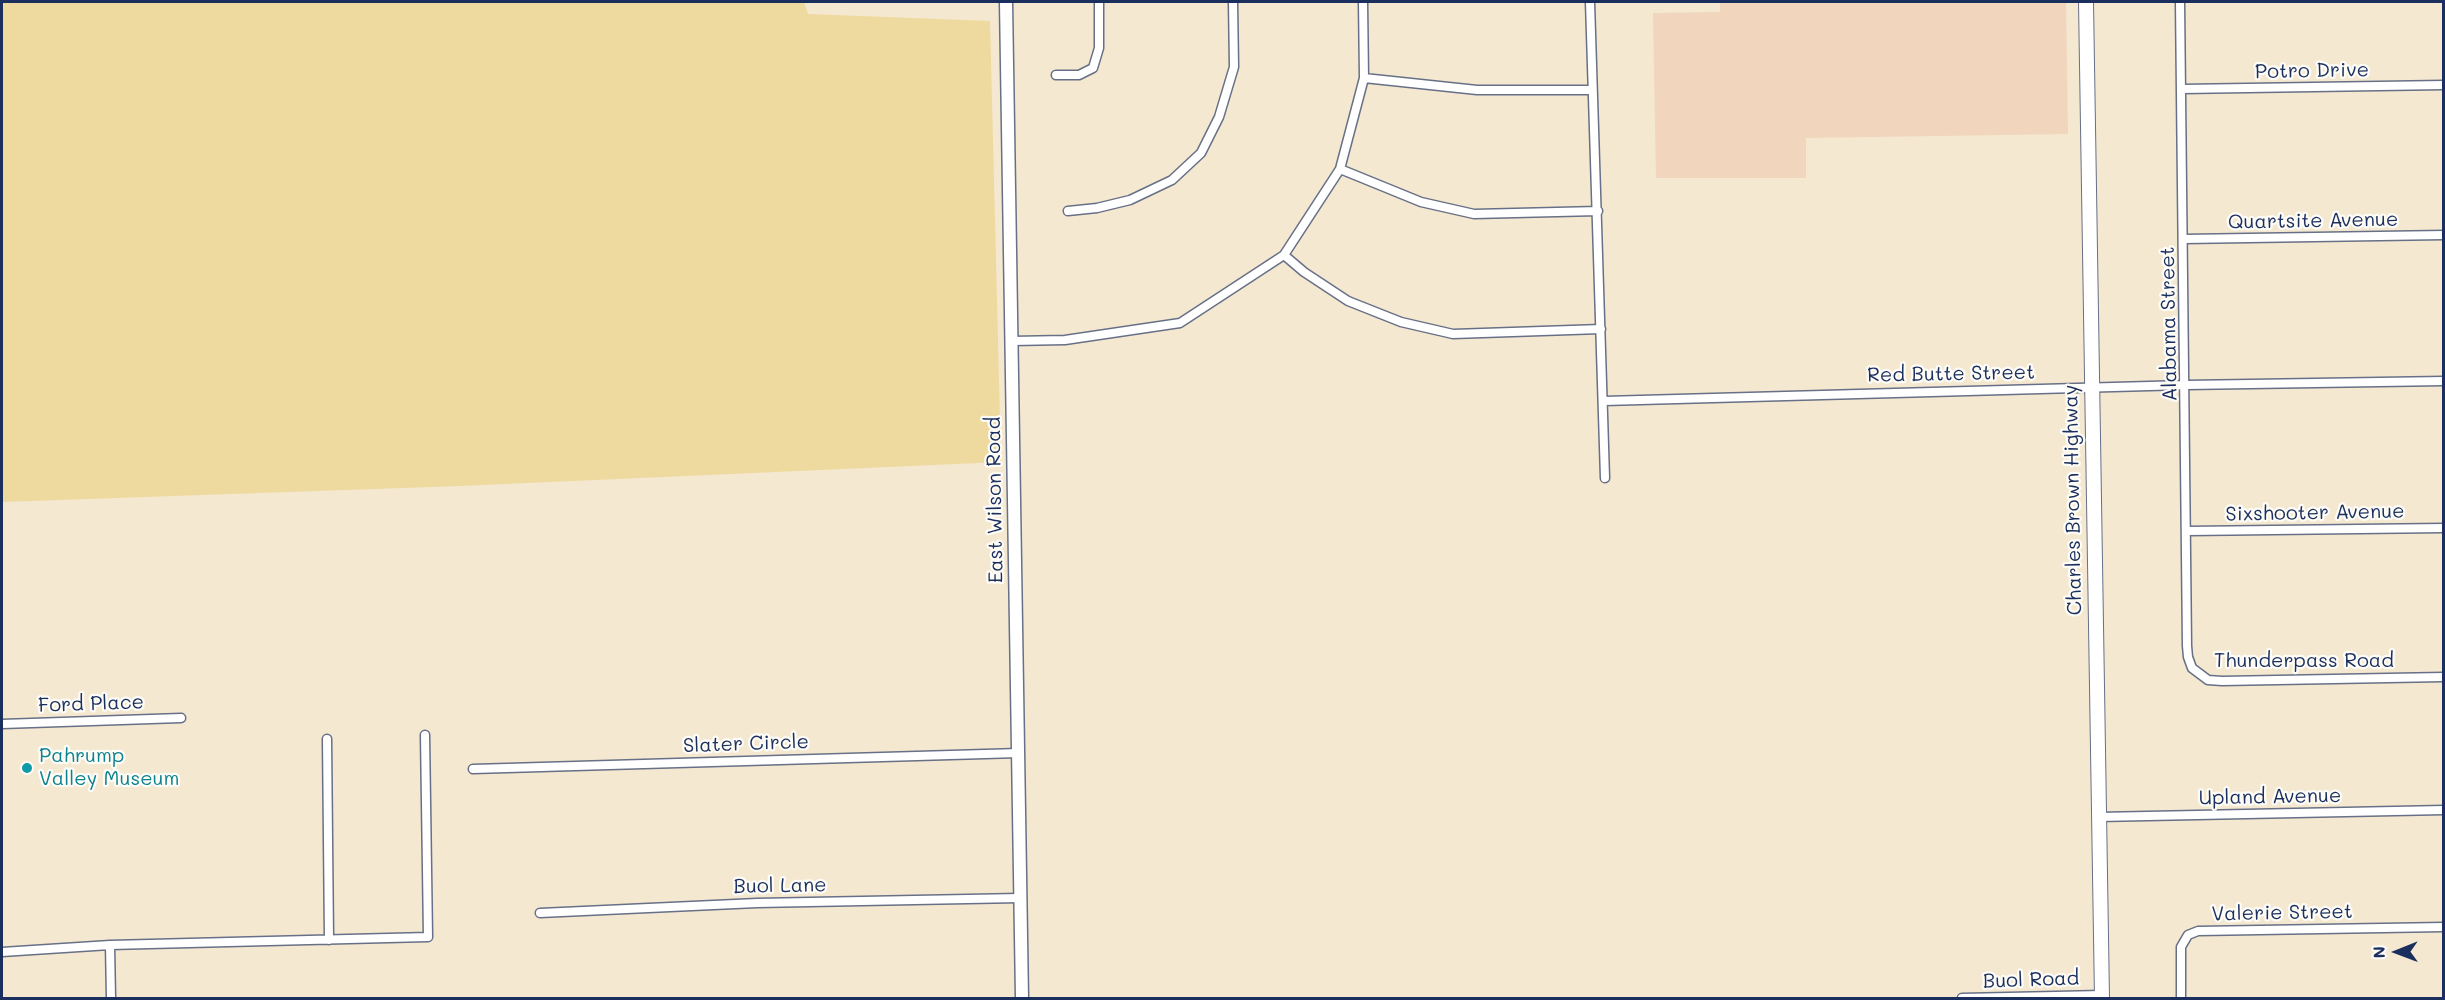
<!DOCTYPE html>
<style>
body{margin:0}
#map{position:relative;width:2445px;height:1000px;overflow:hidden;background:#f4e8d1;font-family:Mali,sans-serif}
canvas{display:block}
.frame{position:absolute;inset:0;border:3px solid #1b2f5e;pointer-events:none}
.north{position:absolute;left:2367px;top:922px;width:60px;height:60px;-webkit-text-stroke:4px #fdfcf7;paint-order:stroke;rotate:269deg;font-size:16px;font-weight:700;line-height:24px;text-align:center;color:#1b2f5e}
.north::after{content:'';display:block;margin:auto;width:21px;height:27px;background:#1b2f5e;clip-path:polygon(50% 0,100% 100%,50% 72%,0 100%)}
</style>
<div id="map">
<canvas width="2445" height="1000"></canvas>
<div class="frame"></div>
<div class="north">N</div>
</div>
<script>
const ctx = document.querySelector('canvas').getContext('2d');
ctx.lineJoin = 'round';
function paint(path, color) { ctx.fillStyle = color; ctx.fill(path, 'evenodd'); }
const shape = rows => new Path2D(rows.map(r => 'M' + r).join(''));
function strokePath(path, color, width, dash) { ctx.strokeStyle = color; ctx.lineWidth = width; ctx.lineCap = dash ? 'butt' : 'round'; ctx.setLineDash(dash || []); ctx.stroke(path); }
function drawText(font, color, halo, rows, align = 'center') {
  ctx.font = font + ' Mali,sans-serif'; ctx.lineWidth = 4.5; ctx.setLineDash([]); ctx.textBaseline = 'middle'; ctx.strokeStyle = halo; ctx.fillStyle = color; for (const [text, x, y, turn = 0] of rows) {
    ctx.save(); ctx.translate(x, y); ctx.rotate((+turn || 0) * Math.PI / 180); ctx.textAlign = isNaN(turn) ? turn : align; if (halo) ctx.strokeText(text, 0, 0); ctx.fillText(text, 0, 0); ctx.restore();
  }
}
paint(shape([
 [1720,2,2066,2,2068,134,1806,138,1806,178,1656,178,1653,13,1720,12]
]), '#f1d5bd');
paint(shape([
 [2,2,804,2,808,14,990,21,1001,462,460,486,2,502]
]), '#eeda9e');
const street = shape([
 [1590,2,1605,478],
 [2180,2,2187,646,2188,657,2192,668,2208,680,2222,681,2444,677],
 [1056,75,1079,75,1093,68,1099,48,1099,2],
 [1364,78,1477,90,1592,90],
 [2182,89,2444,85],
 [1340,169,1421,202,1474,214,1598,211],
 [1068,211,1097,208,1130,200,1172,180,1201,153,1219,117,1234,67,1233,2],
 [2184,239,2444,235],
 [1284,255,1304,272,1348,301,1401,322,1453,334,1601,329],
 [1012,341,1065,340,1180,323,1284,255,1340,169,1364,78,1363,2],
 [1604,401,2186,385,2444,381],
 [2188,531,2444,528],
 [2,724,181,718],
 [327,739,329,940],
 [473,769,1019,753],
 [2098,817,2444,810],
 [540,913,757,903,1020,898],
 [110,945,111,998],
 [2,952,110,945,428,937,425,735],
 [1962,998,2102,995],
 [2181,998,2181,947,2188,935,2198,931,2444,927]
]);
const secondary = shape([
 [1006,2,1022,998]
]);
const primary = shape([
 [2086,2,2102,998]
]);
strokePath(street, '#677086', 11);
strokePath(secondary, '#677086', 15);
strokePath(primary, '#677086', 16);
strokePath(street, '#fff', 8);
strokePath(secondary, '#fff', 12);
strokePath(primary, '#fff', 14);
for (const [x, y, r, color] of [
 [27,768,6,"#0f9aa8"]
]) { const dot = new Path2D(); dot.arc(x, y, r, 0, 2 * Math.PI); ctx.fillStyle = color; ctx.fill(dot); strokePath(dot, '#fdfcf7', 2); }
drawText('20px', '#1b2f5e', '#fdfcf7', [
 ["Potro Drive",2312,71,-1],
 ["Quartsite Avenue",2313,221,-1],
 ["Alabama Street",2169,324,-91],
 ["Red Butte Street",1951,374,-1],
 ["East Wilson Road",995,500,-91],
 ["Charles Brown Highway",2073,500,-91],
 ["Sixshooter Avenue",2315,513,-1],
 ["Thunderpass Road",2304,661],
 ["Ford Place",91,704,-2],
 ["Slater Circle",746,744,-2],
 ["Upland Avenue",2270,797,-1],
 ["Buol Lane",780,886,-1],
 ["Valerie Street",2282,913,-1],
 ["Buol Road",2031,980,-2]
]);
drawText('20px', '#0d838f', '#fdfcf7', [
 ["Pahrump",39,756],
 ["Valley Museum",39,779]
], 'left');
</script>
